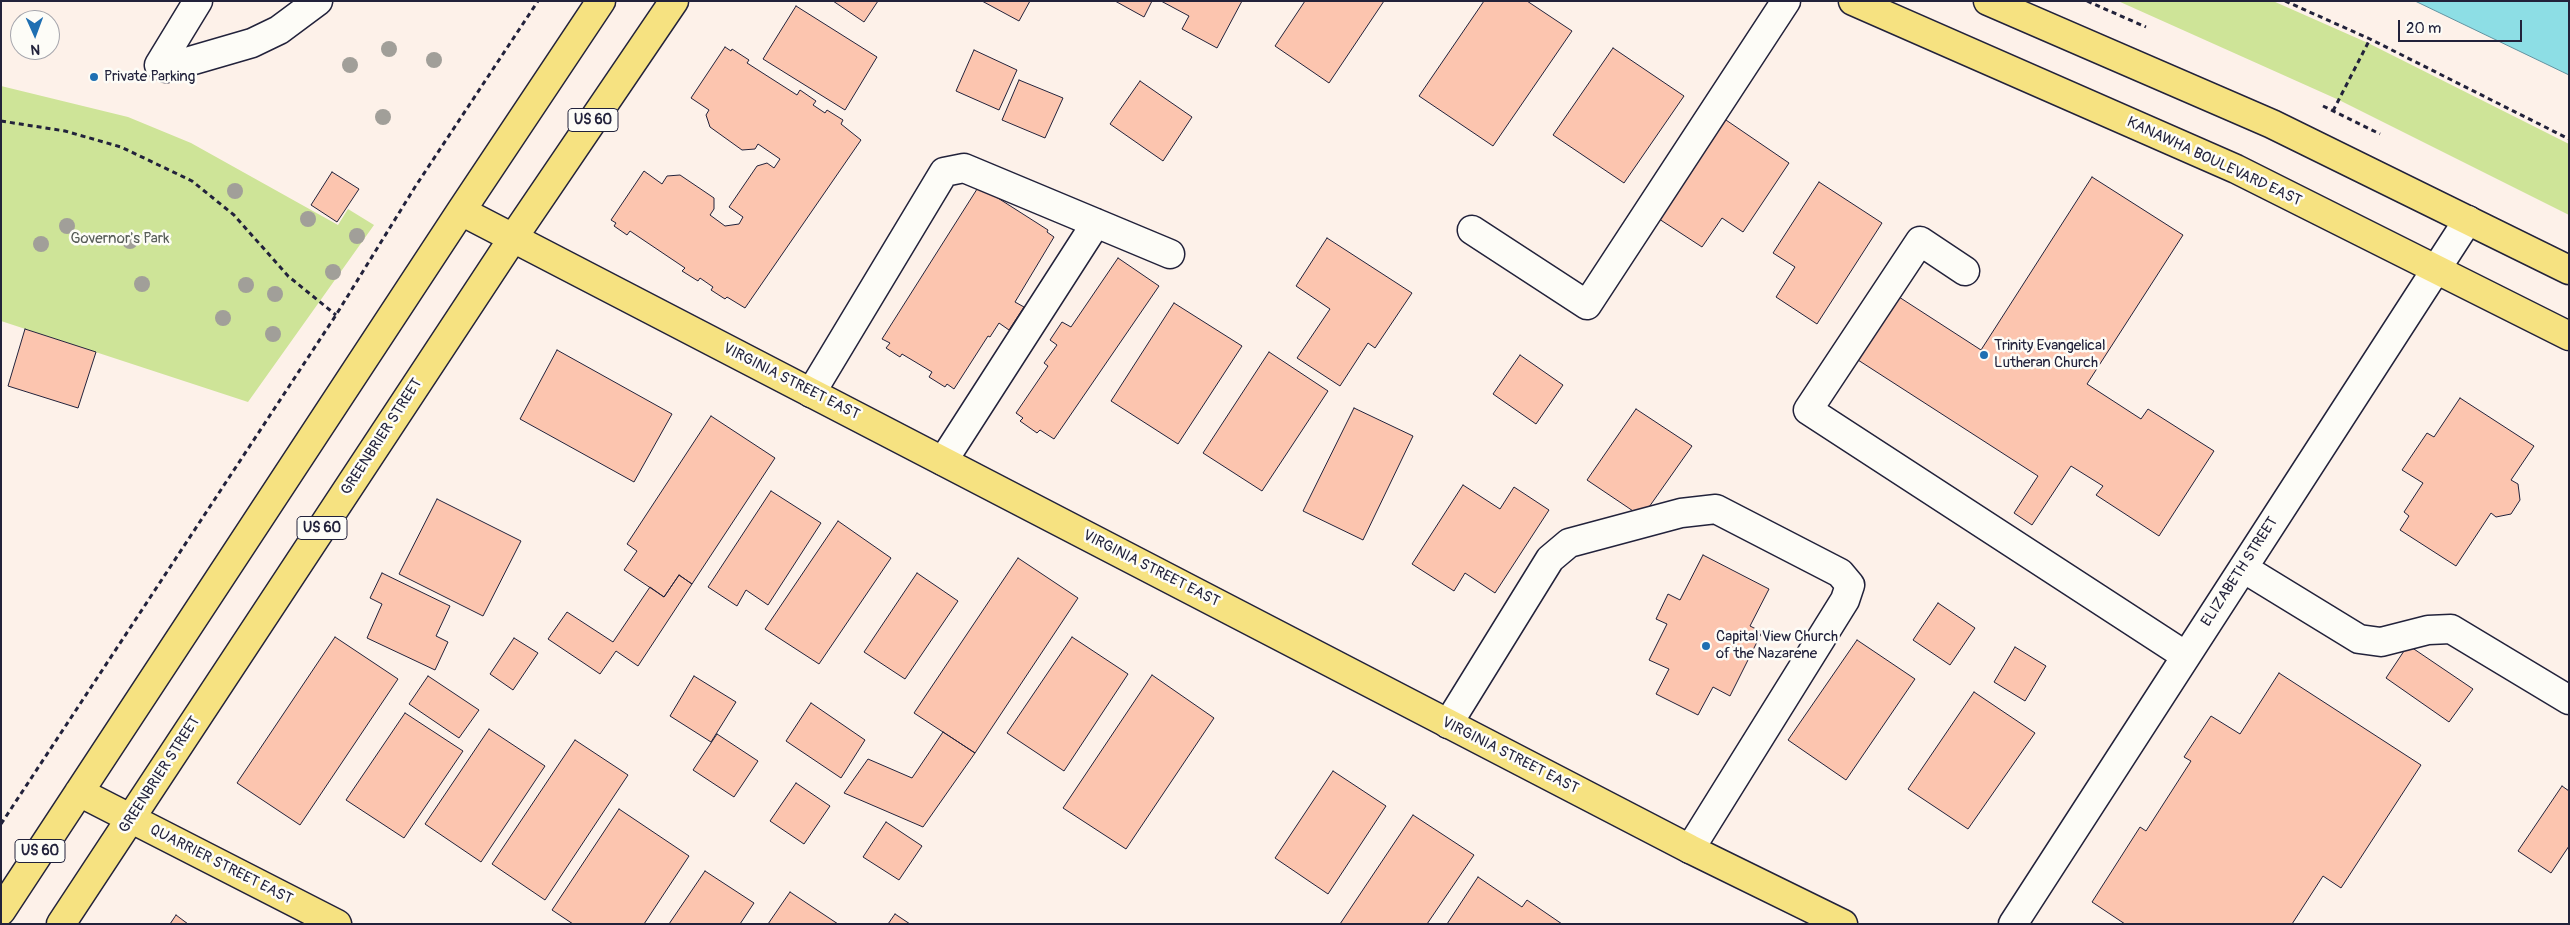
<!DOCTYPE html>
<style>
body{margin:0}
#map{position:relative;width:2570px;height:925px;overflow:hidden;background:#fdf1e9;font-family:Pangolin,sans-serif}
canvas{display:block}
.frame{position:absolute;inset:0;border:2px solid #22223b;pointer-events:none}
.north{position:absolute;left:10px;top:10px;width:50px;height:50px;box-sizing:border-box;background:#fdfcf7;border:1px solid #a5a5ac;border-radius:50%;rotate:178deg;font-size:14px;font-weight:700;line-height:20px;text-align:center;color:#22223b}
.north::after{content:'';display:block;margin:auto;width:18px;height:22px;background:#1f6fb2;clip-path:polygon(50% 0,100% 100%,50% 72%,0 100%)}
.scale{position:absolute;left:2398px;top:20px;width:124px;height:22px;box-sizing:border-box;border:2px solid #22223b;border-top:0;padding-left:6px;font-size:15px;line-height:18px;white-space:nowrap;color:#22223b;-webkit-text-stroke:4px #fdfcf7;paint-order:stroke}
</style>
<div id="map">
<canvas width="2570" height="925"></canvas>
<div class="frame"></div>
<div class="north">N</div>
<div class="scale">20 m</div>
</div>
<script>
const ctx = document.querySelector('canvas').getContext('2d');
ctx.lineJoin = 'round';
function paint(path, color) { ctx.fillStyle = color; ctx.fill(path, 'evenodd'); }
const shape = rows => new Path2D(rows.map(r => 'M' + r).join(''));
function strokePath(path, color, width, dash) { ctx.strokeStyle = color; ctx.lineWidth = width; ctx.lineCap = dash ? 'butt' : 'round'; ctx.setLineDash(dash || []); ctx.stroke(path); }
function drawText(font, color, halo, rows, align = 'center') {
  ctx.font = font + ' Pangolin,sans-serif'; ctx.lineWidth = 5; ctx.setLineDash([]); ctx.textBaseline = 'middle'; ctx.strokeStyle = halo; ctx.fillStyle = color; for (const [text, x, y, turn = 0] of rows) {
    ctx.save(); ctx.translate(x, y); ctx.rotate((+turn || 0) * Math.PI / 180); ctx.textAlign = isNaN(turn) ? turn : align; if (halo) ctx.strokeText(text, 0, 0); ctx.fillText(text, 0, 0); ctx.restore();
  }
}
paint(shape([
 [2118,1,2273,1,2368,43,2569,144,2569,215,2339,100],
 [1,86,128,117,191,143,338,225,348,209,374,225,248,402,1,321]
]), '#cee498');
const water = shape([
 [2415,1,2569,1,2569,75,2415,1]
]);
paint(water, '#8ddee5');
strokePath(water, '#6293a1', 1);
const building = shape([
 [833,1,878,1,864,22,833,1],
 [982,1,1030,1,1019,21,982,1],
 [1115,1,1152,1,1144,17,1115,1],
 [1161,1,1242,1,1217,48,1182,29,1189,16,1161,1],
 [1305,1,1384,1,1329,83,1275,46,1305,1],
 [1484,1,1527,1,1572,31,1493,146,1419,96,1484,1],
 [796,6,877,57,845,110,763,59,796,6],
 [725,47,731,51,732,49,749,60,747,63,797,95,800,90,816,101,813,105,825,113,827,110,843,120,841,124,861,140,745,308,727,297,725,299,711,290,713,287,700,278,698,281,682,271,685,268,630,231,627,235,614,226,616,223,611,220,644,171,662,184,667,176,680,175,714,198,714,209,710,215,725,226,739,224,743,217,729,207,757,166,767,163,774,168,780,159,758,144,755,149,742,150,710,127,706,115,709,110,691,98,725,47],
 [1613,48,1684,96,1624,183,1553,135,1613,48],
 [974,50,1017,70,999,110,956,91,974,50],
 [1019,80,1063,98,1045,138,1002,120,1019,80],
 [1140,81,1192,117,1163,161,1110,124,1140,81],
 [1723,118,1789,163,1743,232,1722,218,1702,247,1656,217,1723,118],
 [332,172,359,189,337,222,311,205,332,172],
 [2092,177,2183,235,2087,384,2141,419,2148,409,2214,451,2159,536,2096,495,2103,486,2071,466,2032,525,2014,513,2038,476,1858,360,1899,297,1981,350,2092,177],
 [1819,182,1882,223,1817,324,1776,297,1795,267,1773,253,1819,182],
 [979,186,1048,230,1047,232,1054,237,1015,302,1024,307,1009,330,999,323,990,337,988,336,954,389,947,384,945,387,929,377,932,372,902,354,900,357,886,348,890,343,882,339,979,186],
 [1327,238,1412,293,1375,348,1368,343,1340,386,1297,358,1330,309,1296,286,1327,238],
 [1118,258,1159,286,1054,439,1040,430,1037,433,1020,421,1023,418,1016,413,1048,366,1044,363,1057,345,1050,340,1062,322,1071,327,1118,258],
 [1174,303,1242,346,1178,444,1111,401,1174,303],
 [25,329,96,352,78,408,8,386,25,329],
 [557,350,672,414,634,482,520,419,557,350],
 [1269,352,1328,391,1262,491,1203,453,1269,352],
 [1520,355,1563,385,1536,424,1493,394,1520,355],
 [2460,398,2534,446,2511,480,2518,484,2520,500,2511,514,2496,517,2491,513,2456,566,2400,530,2409,516,2404,512,2423,483,2402,470,2427,433,2434,437,2460,398],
 [1354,408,1413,436,1363,540,1303,511,1354,408],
 [1636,409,1692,446,1642,517,1587,480,1636,409],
 [711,416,775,458,692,584,679,575,664,597,624,570,637,551,627,544,711,416],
 [1463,485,1500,509,1514,487,1549,510,1495,593,1465,573,1454,591,1412,564,1463,485],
 [771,491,821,523,768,605,746,590,737,606,708,587,771,491],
 [437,499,521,541,483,616,399,574,437,499],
 [838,521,891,558,819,664,765,629,838,521],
 [1703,555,1769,589,1750,626,1762,632,1730,696,1713,687,1698,715,1656,694,1669,669,1649,660,1667,624,1656,619,1668,594,1680,600,1703,555],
 [1018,558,1078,598,975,753,914,713,1018,558],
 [382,573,450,606,436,636,448,642,435,670,367,638,382,604,370,598,382,573],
 [917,573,958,601,905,679,864,652,917,573],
 [679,575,692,584,638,666,616,651,600,674,548,639,567,612,613,642,650,587,664,597,679,575],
 [1938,603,1975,628,1950,665,1913,640,1938,603],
 [335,637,398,679,300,825,237,783,335,637],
 [1072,637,1128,674,1064,771,1007,733,1072,637],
 [514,638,538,653,513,690,490,674,514,638],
 [1857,640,1915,679,1846,780,1788,740,1857,640],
 [2408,645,2473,689,2449,722,2386,678,2408,645],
 [2015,647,2046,666,2025,701,1994,682,2015,647],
 [2279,673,2421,765,2341,888,2323,876,2292,924,2125,924,2092,902,2140,827,2146,831,2191,761,2184,757,2211,716,2240,734,2279,673],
 [1152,675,1214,718,1126,849,1063,808,1152,675],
 [428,676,479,710,459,738,409,704,428,676],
 [694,676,736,702,711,742,670,716,694,676],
 [1974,692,2035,733,1968,829,1908,789,1974,692],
 [811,703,865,740,841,778,786,741,811,703],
 [405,713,463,751,404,838,346,800,405,713],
 [489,729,545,766,481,862,425,824,489,729],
 [943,732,975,753,923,827,844,793,868,759,912,778,943,732],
 [717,734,758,761,734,797,693,770,717,734],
 [575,740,628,775,545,900,492,864,575,740],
 [1333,771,1386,806,1328,894,1275,858,1333,771],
 [796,783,830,806,804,844,770,821,796,783],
 [2562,786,2569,791,2569,846,2551,873,2518,851,2562,786],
 [619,809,689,856,644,924,573,924,552,910,619,809],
 [1413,815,1474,855,1427,924,1340,924,1413,815],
 [886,822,922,846,899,880,863,857,886,822],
 [705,871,754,903,740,924,669,924,705,871],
 [1478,877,1522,907,1527,900,1562,924,1447,924,1478,877],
 [790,892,838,924,768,924,790,892],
 [895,914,910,924,888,924,895,914],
 [176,915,188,924,170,924,176,915]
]);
paint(building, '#fcc5af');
strokePath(building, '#22223b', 1);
const minor = shape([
 [159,65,198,1],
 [166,68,252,43,279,30,318,1],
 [1472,230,1587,305,1786,1],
 [1965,271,1920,241,1808,410,2186,656],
 [811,393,944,172,964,168,1170,254],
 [943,461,1096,223],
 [2243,568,2359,639,2381,642,2428,630,2451,629,2569,700],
 [1448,724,1550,559,1569,543,1681,513,1716,509,1840,573,1850,585,1845,600,1690,849],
 [2013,924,2468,220]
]);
const major = shape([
 [1853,1,2236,169,2569,336],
 [1988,1,2272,124,2569,270],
 [461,211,1690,849,1843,924],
 [79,792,337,924],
 [1,911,461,211,601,1],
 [61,924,513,238,674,1]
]);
strokePath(minor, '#22223b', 31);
strokePath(major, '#22223b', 31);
strokePath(shape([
 [2087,1,2146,27],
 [2285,1,2370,39,2569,139],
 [2323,106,2380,134],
 [2333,111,2370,39],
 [1,121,65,131,121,147,192,181,234,215,288,276,336,315],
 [1,824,336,315,415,187,538,1]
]), '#22223b', 3, [5, 4]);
strokePath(minor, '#fdfcf7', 28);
strokePath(major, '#f6e281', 28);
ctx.fillStyle = '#a19f99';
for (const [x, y] of [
 [389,49],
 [434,60],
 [350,65],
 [383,117],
 [235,191],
 [308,219],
 [67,226],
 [357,236],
 [130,241],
 [41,244],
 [333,272],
 [142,284],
 [246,285],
 [275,294],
 [223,318],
 [273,334]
]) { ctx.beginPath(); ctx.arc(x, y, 8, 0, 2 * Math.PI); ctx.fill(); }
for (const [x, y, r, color] of [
 [94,77,5,"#1f6fb2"],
 [1984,355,5,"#1f6fb2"],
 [1706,646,5,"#1f6fb2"]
]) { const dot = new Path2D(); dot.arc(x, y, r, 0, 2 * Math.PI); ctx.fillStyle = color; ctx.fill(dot); strokePath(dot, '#fdfcf7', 2); }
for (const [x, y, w] of [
 [593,120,50],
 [322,528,50],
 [40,851,50]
]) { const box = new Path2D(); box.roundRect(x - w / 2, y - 11.5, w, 23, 4); ctx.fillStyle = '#fdfcf7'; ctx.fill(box); strokePath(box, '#22223b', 1); }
drawText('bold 14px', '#22223b', null, [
 ["US 60",593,120],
 ["US 60",322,528],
 ["US 60",40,851]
]);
drawText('15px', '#22223b', '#fdfcf7', [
 ["Private Parking",104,77],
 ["Trinity Evangelical",1994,346],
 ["Lutheran Church",1994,363],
 ["Capital View Church",1716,637],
 ["of the Nazarene",1716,654]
], 'left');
drawText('15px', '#22223b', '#fdfcf7', [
 ["KANAWHA BOULEVARD EAST",2214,162,25],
 ["VIRGINIA STREET EAST",791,382,27],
 ["GREENBRIER STREET",382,437,-57],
 ["VIRGINIA STREET EAST",1151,569,27],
 ["ELIZABETH STREET",2240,572,-57],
 ["VIRGINIA STREET EAST",1510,756,27],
 ["GREENBRIER STREET",160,775,-57],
 ["QUARRIER STREET EAST",221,865,27]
]);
drawText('15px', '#565c57', '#fdfcf7', [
 ["Governor's Park",120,239]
]);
</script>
